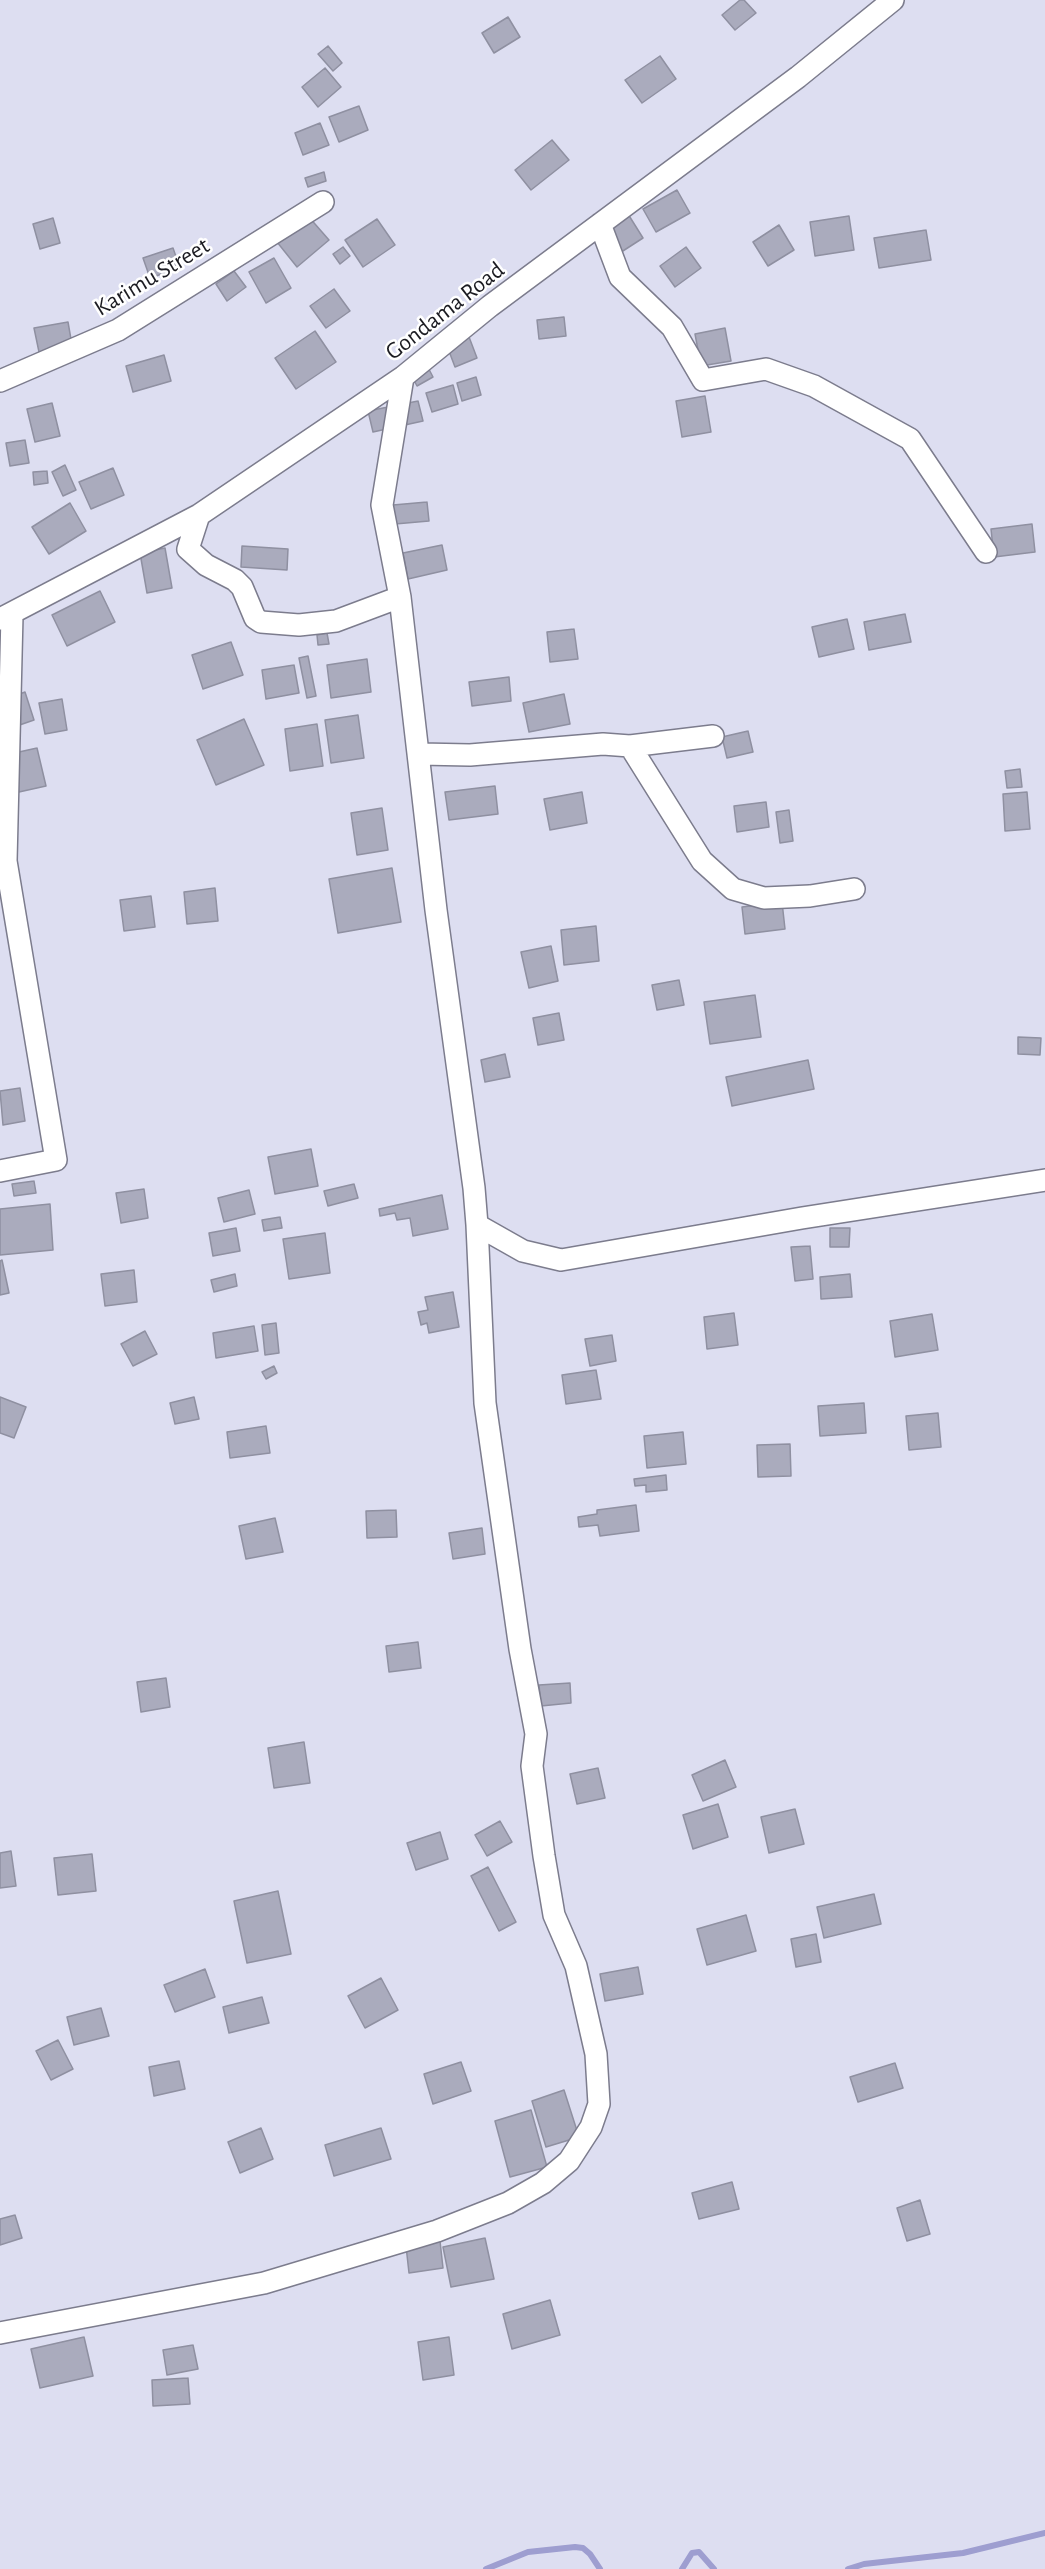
<!DOCTYPE html>
<style>
body{margin:0}
canvas{display:block;background:#dddef1}
</style>
<canvas width="1045" height="2569"></canvas>
<script>
const ctx = document.querySelector('canvas').getContext('2d');
ctx.lineJoin = 'round';
const shape = rows => new Path2D(rows.map(r => 'M' + r).join(''));
function strokePath(path, color, width, dash) { ctx.strokeStyle = color; ctx.lineWidth = width; ctx.lineCap = dash ? 'butt' : 'round'; ctx.setLineDash(dash || []); ctx.stroke(path); }
function paint(path, color) { ctx.fillStyle = color; ctx.fill(path, 'evenodd'); }
function drawText(font, color, halo, rows, align = 'center') {
  ctx.font = font + ' "Alegreya Sans",sans-serif'; ctx.lineWidth = 5; ctx.setLineDash([]); ctx.textBaseline = 'middle'; ctx.strokeStyle = halo; ctx.fillStyle = color; for (const [text, x, y, turn = 0] of rows) {
    ctx.save(); ctx.translate(x, y); ctx.rotate((+turn || 0) * Math.PI / 180); ctx.textAlign = isNaN(turn) ? turn : align; if (halo) ctx.strokeText(text, 0, 0); ctx.fillText(text, 0, 0); ctx.restore();
  }
}
strokePath(shape([
 [486,2569,528,2552,575,2547,583,2548,590,2554,600,2569],
 [682,2569,692,2553,699,2552,714,2569],
 [848,2569,864,2564,963,2553,1045,2533]
]), '#9e9ed0', 6);
const building = shape([
 [740,0,744,0,756,13,735,30,722,15,740,0],
 [508,17,520,37,494,53,482,33,508,17],
 [328,46,342,63,333,71,318,54,328,46],
 [660,56,676,79,642,103,625,80,660,56],
 [325,68,341,87,318,107,302,87,325,68],
 [359,106,368,130,339,142,329,117,359,106],
 [320,123,329,145,303,155,295,133,320,123],
 [552,140,569,160,531,190,515,170,552,140],
 [324,172,326,181,308,187,305,178,324,172],
 [677,190,690,213,656,232,643,209,677,190],
 [628,214,643,238,612,258,597,234,628,214],
 [308,216,329,240,297,267,277,242,308,216],
 [849,216,854,250,815,256,810,222,849,216],
 [53,218,60,243,40,249,33,224,53,218],
 [377,219,395,245,363,267,345,240,377,219],
 [779,225,794,250,768,266,753,242,779,225],
 [926,230,931,260,879,268,874,238,926,230],
 [343,247,350,256,340,264,333,254,343,247],
 [686,247,701,268,675,287,660,266,686,247],
 [173,248,180,268,150,278,143,258,173,248],
 [274,258,291,288,266,303,249,272,274,258],
 [234,271,246,287,227,301,216,284,234,271],
 [334,289,350,311,326,328,310,306,334,289],
 [564,317,566,336,539,339,537,320,564,317],
 [68,322,72,345,39,352,34,328,68,322],
 [725,328,731,361,701,366,695,334,725,328],
 [466,329,477,358,455,367,444,338,466,329],
 [315,331,336,362,296,389,275,358,315,331],
 [164,355,171,381,133,392,126,366,164,355],
 [422,356,433,377,417,386,406,365,422,356],
 [476,377,481,395,462,401,457,383,476,377],
 [453,385,458,404,432,412,426,393,453,385],
 [705,396,711,432,682,437,676,401,705,396],
 [418,401,423,421,373,432,368,411,418,401],
 [52,403,60,436,35,442,27,409,52,403],
 [25,440,29,463,10,466,6,443,25,440],
 [65,465,76,490,63,496,52,472,65,465],
 [113,468,124,495,91,509,79,482,113,468],
 [47,471,48,483,34,485,33,472,47,471],
 [427,502,429,521,395,524,393,505,427,502],
 [70,503,86,531,49,554,32,527,70,503],
 [1032,524,1035,552,994,557,991,529,1032,524],
 [442,545,447,570,408,579,403,553,442,545],
 [242,546,288,549,287,570,241,567,242,546],
 [165,548,172,588,147,593,140,553,165,548],
 [100,591,115,622,67,646,52,615,100,591],
 [905,614,911,642,869,650,864,622,905,614],
 [847,619,854,649,819,657,812,627,847,619],
 [574,629,578,659,550,662,547,632,574,629],
 [327,633,329,644,318,645,317,635,327,633],
 [231,642,243,675,203,689,192,655,231,642],
 [308,656,316,696,307,698,299,658,308,656],
 [367,659,371,692,331,698,327,665,367,659],
 [294,665,299,693,266,699,262,670,294,665],
 [509,677,511,701,472,706,469,682,509,677],
 [25,692,34,720,11,728,1,701,25,692],
 [564,694,570,724,529,732,523,703,564,694],
 [62,699,67,730,45,734,39,703,62,699],
 [358,715,364,758,331,763,325,720,358,715],
 [244,719,264,765,216,785,197,740,244,719],
 [317,724,323,766,290,771,285,729,317,724],
 [748,731,753,752,727,758,722,737,748,731],
 [37,748,46,786,19,792,10,754,37,748],
 [1020,769,1022,787,1007,788,1005,771,1020,769],
 [495,786,498,814,449,820,445,792,495,786],
 [582,792,587,823,550,830,544,799,582,792],
 [1027,792,1030,829,1005,831,1003,794,1027,792],
 [766,802,769,827,737,832,734,806,766,802],
 [382,808,388,850,357,855,351,813,382,808],
 [789,810,793,841,780,843,776,812,789,810],
 [392,868,401,922,338,933,329,879,392,868],
 [215,888,218,921,187,924,184,892,215,888],
 [151,896,155,927,124,931,120,900,151,896],
 [782,902,785,929,745,934,742,907,782,902],
 [596,926,599,961,564,965,561,930,596,926],
 [551,946,558,981,529,988,521,952,551,946],
 [679,980,684,1005,657,1010,652,985,679,980],
 [755,995,761,1037,710,1044,704,1002,755,995],
 [559,1013,564,1040,538,1045,533,1018,559,1013],
 [1018,1037,1041,1038,1040,1055,1018,1054,1018,1037],
 [505,1054,510,1077,485,1082,481,1060,505,1054],
 [808,1060,814,1089,732,1106,726,1077,808,1060],
 [20,1088,25,1121,3,1125,0,1091,20,1088],
 [311,1149,318,1186,275,1194,268,1157,311,1149],
 [34,1181,36,1193,14,1196,12,1184,34,1181],
 [354,1184,358,1198,328,1206,324,1191,354,1184],
 [144,1189,148,1218,121,1223,116,1193,144,1189],
 [249,1190,255,1214,224,1222,218,1198,249,1190],
 [442,1195,448,1229,413,1236,410,1218,397,1220,395,1213,380,1216,379,1209,442,1195],
 [50,1204,53,1250,0,1255,0,1209,50,1204],
 [280,1217,282,1228,264,1231,262,1220,280,1217],
 [236,1228,240,1251,213,1256,209,1233,236,1228],
 [830,1228,850,1228,849,1247,830,1247,830,1228],
 [325,1233,330,1273,289,1279,283,1239,325,1233],
 [810,1246,813,1279,795,1281,791,1247,810,1246],
 [2,1260,9,1293,0,1295,0,1261,2,1260],
 [134,1270,137,1302,105,1306,101,1274,134,1270],
 [235,1274,237,1286,214,1292,211,1280,235,1274],
 [850,1274,852,1297,821,1299,820,1277,850,1274],
 [453,1292,459,1327,429,1333,427,1323,421,1325,418,1312,428,1310,425,1297,453,1292],
 [734,1313,738,1345,707,1349,704,1317,734,1313],
 [932,1314,938,1350,895,1357,890,1321,932,1314],
 [276,1323,279,1353,265,1355,262,1325,276,1323],
 [254,1326,258,1351,216,1358,213,1333,254,1326],
 [145,1331,157,1354,133,1366,121,1344,145,1331],
 [612,1335,616,1361,590,1366,585,1339,612,1335],
 [274,1366,277,1373,266,1379,262,1372,274,1366],
 [596,1370,601,1399,566,1404,562,1375,596,1370],
 [0,1397,26,1407,14,1438,0,1433,0,1397],
 [194,1397,199,1419,175,1424,170,1403,194,1397],
 [864,1403,866,1433,820,1436,818,1406,864,1403],
 [938,1413,941,1447,909,1450,906,1416,938,1413],
 [266,1426,270,1453,230,1458,227,1432,266,1426],
 [683,1432,686,1464,647,1468,644,1436,683,1432],
 [790,1444,791,1476,758,1477,757,1445,790,1444],
 [666,1475,667,1490,646,1492,646,1485,635,1486,634,1479,666,1475],
 [636,1505,639,1531,600,1536,598,1525,579,1527,578,1517,597,1514,597,1510,636,1505],
 [396,1510,397,1537,367,1538,366,1511,396,1510],
 [275,1518,283,1552,246,1559,239,1526,275,1518],
 [482,1528,485,1554,453,1559,449,1533,482,1528],
 [418,1642,421,1668,389,1672,386,1646,418,1642],
 [166,1678,170,1707,141,1712,137,1682,166,1678],
 [570,1683,571,1703,541,1706,539,1685,570,1683],
 [304,1742,310,1783,274,1788,268,1748,304,1742],
 [725,1760,736,1787,703,1801,692,1775,725,1760],
 [598,1768,605,1798,577,1804,570,1774,598,1768],
 [718,1804,728,1837,693,1849,683,1815,718,1804],
 [795,1809,804,1844,769,1853,761,1817,795,1809],
 [500,1821,512,1842,487,1856,475,1835,500,1821],
 [440,1832,448,1859,416,1870,407,1843,440,1832],
 [11,1851,16,1886,0,1888,0,1853,11,1851],
 [92,1854,96,1891,58,1895,54,1858,92,1854],
 [488,1867,516,1922,499,1931,471,1876,488,1867],
 [278,1891,291,1954,247,1963,234,1901,278,1891],
 [874,1894,881,1924,824,1938,817,1907,874,1894],
 [746,1915,756,1951,707,1965,697,1929,746,1915],
 [816,1934,821,1962,796,1967,791,1939,816,1934],
 [638,1967,643,1994,605,2001,600,1974,638,1967],
 [205,1969,215,1997,175,2012,164,1985,205,1969],
 [381,1978,398,2010,365,2028,348,1996,381,1978],
 [262,1997,269,2023,229,2033,223,2007,262,1997],
 [101,2008,109,2036,74,2045,67,2017,101,2008],
 [58,2040,73,2069,51,2080,36,2051,58,2040],
 [179,2061,185,2089,154,2096,149,2067,179,2061],
 [461,2062,471,2091,433,2104,424,2074,461,2062],
 [895,2063,903,2088,858,2102,850,2077,895,2063],
 [564,2090,579,2137,546,2147,532,2101,564,2090],
 [531,2110,547,2167,510,2177,495,2121,531,2110],
 [261,2128,273,2159,240,2173,228,2142,261,2128],
 [381,2128,391,2159,334,2176,325,2145,381,2128],
 [732,2182,739,2209,699,2219,692,2193,732,2182],
 [920,2200,930,2234,907,2241,897,2208,920,2200],
 [15,2215,22,2238,0,2245,0,2219,15,2215],
 [485,2238,494,2279,451,2287,443,2247,485,2238],
 [440,2241,443,2268,409,2273,406,2246,440,2241],
 [550,2300,560,2335,512,2349,503,2314,550,2300],
 [84,2337,93,2376,40,2388,31,2349,84,2337],
 [449,2337,454,2375,423,2380,418,2342,449,2337],
 [193,2345,198,2369,167,2375,163,2350,193,2345],
 [188,2378,190,2404,153,2406,152,2380,188,2378]
]);
paint(building, '#aaabbd');
strokePath(building, '#8f90a1', 1.5);
const street = shape([
 [600,224,620,277,672,327,703,380,766,369,814,386,910,439,986,552],
 [403,377,382,505,400,597,436,910,474,1188,477,1225,523,1251,561,1260,802,1218,1045,1180],
 [0,381,118,330,323,202],
 [199,515,188,549,206,565,235,580,242,587,255,618,261,622,299,625,336,621,400,597],
 [0,619,199,515,403,377,490,306,798,77,893,0],
 [630,746,702,861,733,889,764,898,810,896,854,889],
 [420,754,470,755,603,744,630,746,713,736],
 [0,1171,56,1160,6,861,12,615],
 [0,2333,264,2283,437,2231,508,2203,543,2183,569,2161,591,2127,599,2104,596,2054,576,1966,554,1915,544,1856,532,1766,536,1734,520,1649,485,1403,477,1225]
]);
strokePath(street, '#7c7c8d', 24);
strokePath(street, '#fff', 21);
drawText('24px', '#1b1b21', '#fff', [
 ["Karimu Street",152,277,-31],
 ["Gondama Road",445,311,-38]
]);
</script>
